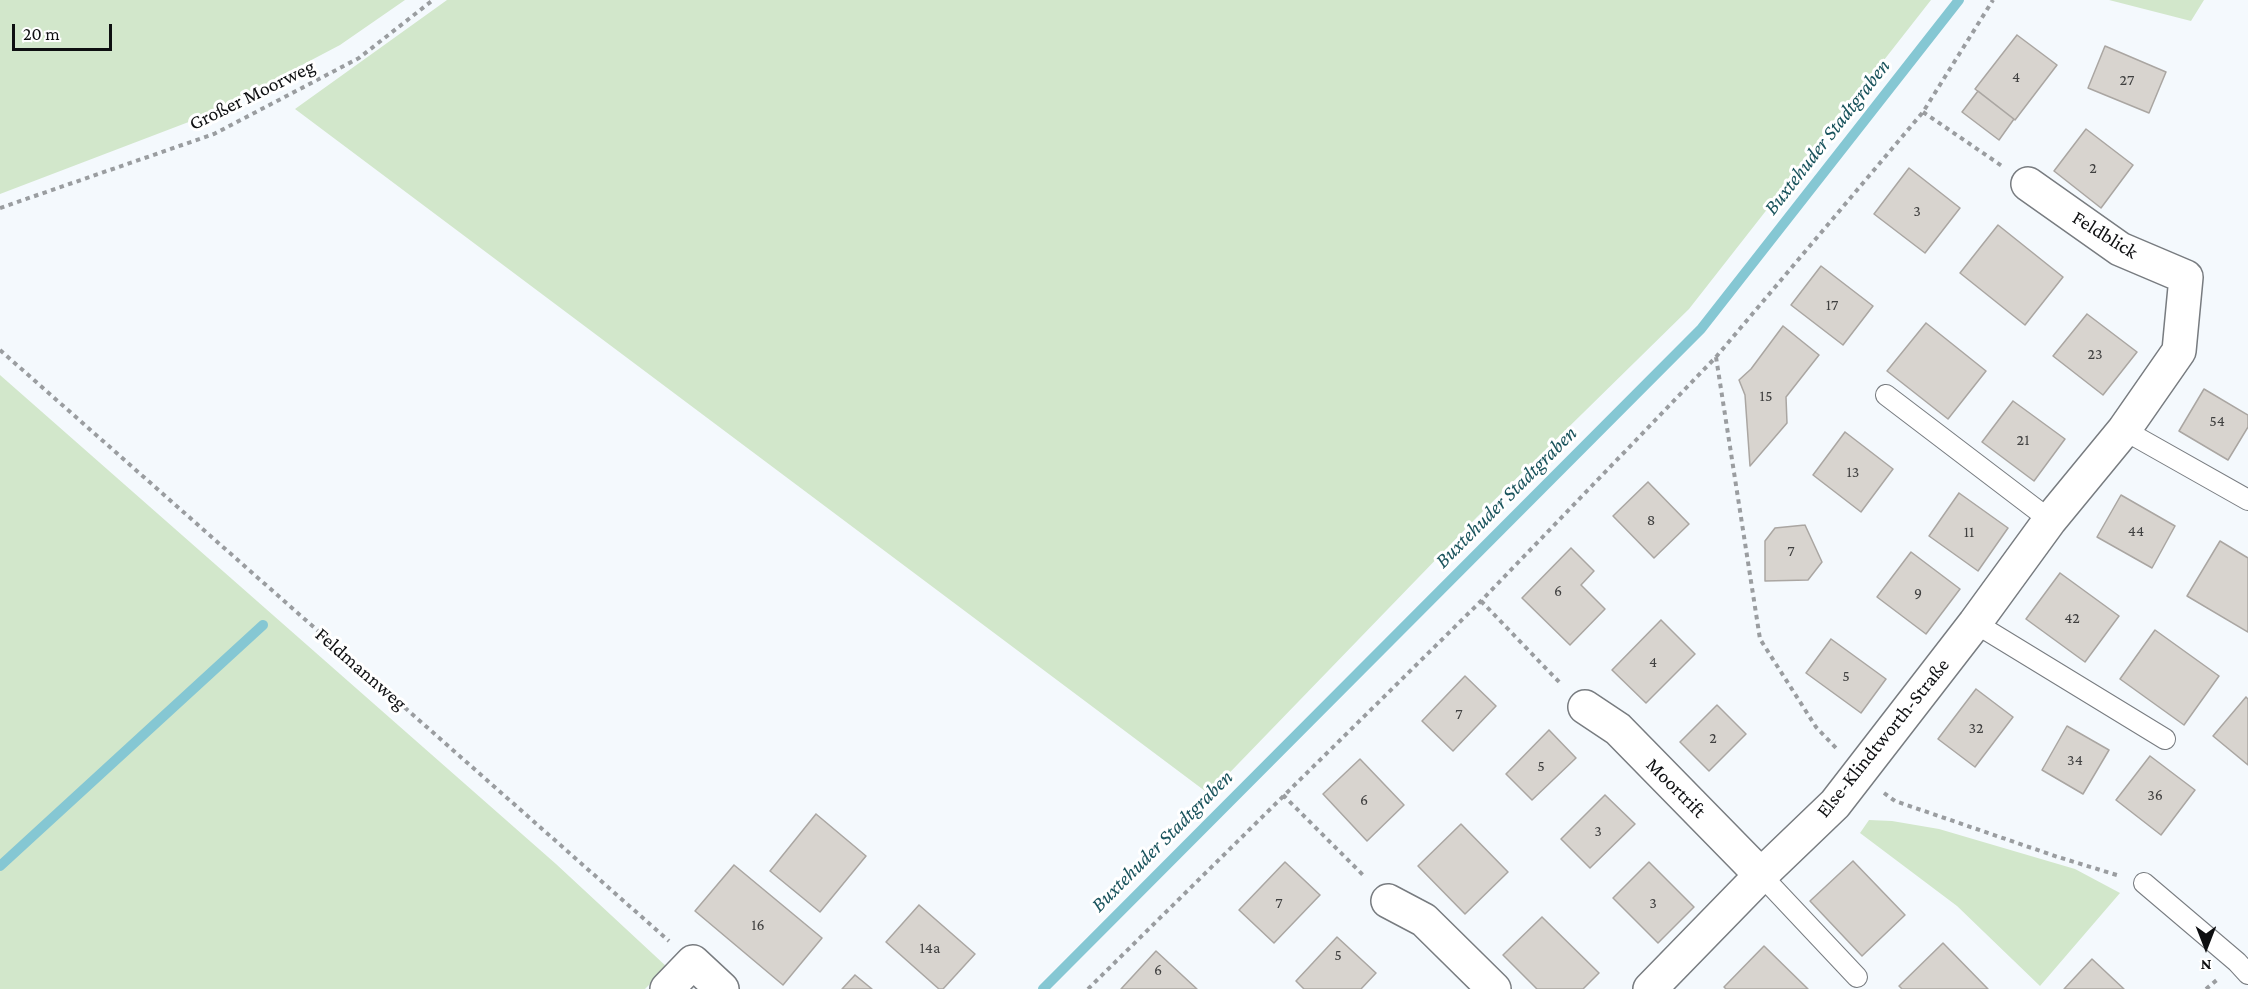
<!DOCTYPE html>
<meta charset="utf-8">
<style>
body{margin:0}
#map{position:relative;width:2248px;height:989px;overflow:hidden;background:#f4f9fd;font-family:"Crimson Pro",serif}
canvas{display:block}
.north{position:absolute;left:2176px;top:917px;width:60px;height:60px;-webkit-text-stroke:4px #fff;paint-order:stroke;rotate:180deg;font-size:16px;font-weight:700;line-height:24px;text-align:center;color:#0e0f11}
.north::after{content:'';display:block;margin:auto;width:21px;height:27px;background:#0e0f11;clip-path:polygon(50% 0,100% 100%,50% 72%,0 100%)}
.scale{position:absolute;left:12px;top:24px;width:100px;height:27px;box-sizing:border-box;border:3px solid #0e0f11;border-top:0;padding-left:8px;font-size:18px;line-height:21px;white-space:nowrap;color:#0e0f11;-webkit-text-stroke:4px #fff;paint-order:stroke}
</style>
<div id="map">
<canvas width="2248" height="989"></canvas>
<div class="north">N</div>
<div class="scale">20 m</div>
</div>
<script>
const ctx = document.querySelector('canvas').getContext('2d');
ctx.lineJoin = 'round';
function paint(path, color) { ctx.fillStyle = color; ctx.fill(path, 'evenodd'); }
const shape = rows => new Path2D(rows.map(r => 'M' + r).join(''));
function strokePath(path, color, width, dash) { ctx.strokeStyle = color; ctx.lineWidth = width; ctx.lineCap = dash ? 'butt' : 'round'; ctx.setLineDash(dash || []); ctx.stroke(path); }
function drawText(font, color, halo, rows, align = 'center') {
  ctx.font = font + ' "Crimson Pro",serif'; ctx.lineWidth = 6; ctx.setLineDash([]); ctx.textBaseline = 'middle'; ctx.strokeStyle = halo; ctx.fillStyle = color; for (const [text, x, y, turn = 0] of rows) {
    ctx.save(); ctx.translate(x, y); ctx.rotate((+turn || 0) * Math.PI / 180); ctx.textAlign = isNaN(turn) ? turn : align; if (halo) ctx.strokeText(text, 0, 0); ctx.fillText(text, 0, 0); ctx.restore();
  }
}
paint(shape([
 [0,0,405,0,340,45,207,115,0,194],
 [447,0,1931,0,1689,309,1477,517,1209,794,295,109],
 [2109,0,2204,0,2191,21],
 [0,375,556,864,667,967,645,989,0,989],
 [1869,820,1892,821,1939,829,2075,869,2120,893,2040,986,1957,906,1860,833]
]), '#d2e7cb');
strokePath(shape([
 [0,866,263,625],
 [1043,989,1701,329,1959,0]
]), '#85c7d3', 10);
const building = shape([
 [2017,35,2057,65,2015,120,1975,89,2017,35],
 [2105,46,2166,72,2149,113,2088,88,2105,46],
 [1978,91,2014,119,1999,140,1962,112,1978,91],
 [2086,129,2133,165,2101,208,2054,171,2086,129],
 [1909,168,1960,208,1925,253,1874,214,1909,168],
 [1998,225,2063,277,2025,325,1960,273,1998,225],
 [1821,266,1873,306,1843,345,1791,305,1821,266],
 [2087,314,2137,352,2103,395,2053,356,2087,314],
 [1926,323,1986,371,1948,419,1887,371,1926,323],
 [1783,326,1819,355,1786,397,1787,423,1750,466,1745,395,1739,380,1751,369,1783,326],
 [2204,389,2248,415,2248,427,2228,460,2179,431,2204,389],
 [2013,401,2065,439,2034,481,1982,442,2013,401],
 [1845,432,1893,469,1861,512,1813,475,1845,432],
 [1648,482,1689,524,1654,558,1613,516,1648,482],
 [1959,493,2008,528,1978,571,1929,536,1959,493],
 [2121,495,2175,526,2152,568,2097,537,2121,495],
 [1805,525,1822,562,1808,580,1765,581,1765,541,1775,528,1805,525],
 [2220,541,2248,558,2248,632,2187,596,2220,541],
 [1571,548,1594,571,1581,585,1605,609,1570,645,1522,598,1571,548],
 [1911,552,1960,589,1926,634,1877,597,1911,552],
 [2060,573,2119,616,2085,662,2026,619,2060,573],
 [1661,620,1695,654,1646,703,1612,670,1661,620],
 [2155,630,2219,676,2184,725,2120,679,2155,630],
 [1831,639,1886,679,1861,713,1806,673,1831,639],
 [1465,676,1496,706,1453,751,1422,721,1465,676],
 [1976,689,2013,717,1975,767,1938,739,1976,689],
 [2246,697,2248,699,2248,765,2213,736,2246,697],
 [1717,705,1746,734,1709,771,1680,742,1717,705],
 [2067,726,2109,750,2083,794,2042,770,2067,726],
 [1549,730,1576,758,1532,800,1506,774,1549,730],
 [2150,756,2195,790,2161,835,2116,800,2150,756],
 [1360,759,1404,805,1367,841,1323,794,1360,759],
 [1605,795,1635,824,1590,868,1561,839,1605,795],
 [816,814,866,856,820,912,770,871,816,814],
 [1461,824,1508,872,1465,914,1418,866,1461,824],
 [1853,861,1905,915,1862,956,1810,901,1853,861],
 [1285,862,1320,895,1274,943,1239,910,1285,862],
 [1649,862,1694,907,1658,943,1613,898,1649,862],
 [734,865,822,938,783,985,695,911,734,865],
 [919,905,975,954,943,989,939,989,886,942,919,905],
 [1542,917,1599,973,1583,989,1537,989,1503,955,1542,917],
 [1337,937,1376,973,1361,989,1304,989,1296,981,1337,937],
 [1943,943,1988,989,1902,989,1899,986,1943,943],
 [1764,946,1808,989,1726,989,1724,987,1764,946],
 [1156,951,1197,989,1121,989,1156,951],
 [2092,959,2124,989,2064,989,2092,959],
 [855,975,872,989,842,989,855,975]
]);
paint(building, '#d8d4cf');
strokePath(building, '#aaa6a2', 1.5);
const lane = shape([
 [1886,395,2050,520],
 [2124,430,2248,500],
 [1975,623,2165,739],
 [1761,875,1857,977],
 [2144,883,2237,962,2248,974]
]);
const street = shape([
 [1585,707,1618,729,1761,875],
 [1388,901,1424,920,1494,989],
 [667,989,693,962,722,989],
 [1650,989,1761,875,1835,804,1975,623,2050,520,2124,430,2179,351,2186,277,2120,249,2028,184]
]);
strokePath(lane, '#787c80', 22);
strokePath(street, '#787c80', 36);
strokePath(shape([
 [1923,112,2002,166],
 [0,208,214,134,359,58,433,0],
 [0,350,669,941],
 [1716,357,1760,639,1816,727,1837,749],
 [1481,601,1562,685],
 [1884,793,1895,801,2058,857,2120,876],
 [1283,795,1365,877],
 [1088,989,1481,601,1716,357,1923,112,1993,0],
 [2206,989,2218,979]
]), '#9a9da0', 4, [4.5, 4.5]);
strokePath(lane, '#fff', 20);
strokePath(street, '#fff', 33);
drawText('16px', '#404040', null, [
 ["4",2016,77],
 ["27",2127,80],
 ["2",2093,168],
 ["3",1917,211],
 ["17",1832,305],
 ["23",2095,354],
 ["15",1766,396],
 ["54",2217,421],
 ["21",2023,440],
 ["13",1853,472],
 ["8",1651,520],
 ["44",2136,531],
 ["11",1969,532],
 ["7",1791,551],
 ["6",1558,591],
 ["9",1918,593],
 ["42",2072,618],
 ["4",1653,662],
 ["5",1846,676],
 ["7",1459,714],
 ["32",1976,728],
 ["2",1713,738],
 ["34",2075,760],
 ["5",1541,766],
 ["36",2155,795],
 ["6",1364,800],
 ["3",1598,831],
 ["7",1279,903],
 ["3",1653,903],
 ["16",758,925],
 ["14a",930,948],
 ["5",1338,955],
 ["6",1158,970]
]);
drawText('20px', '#0e0f11', '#fff', [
 ["Großer Moorweg",252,95,-26],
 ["Feldblick",2105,235,32],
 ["Feldmannweg",361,669,41],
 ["Else-Klindtworth-Straße",1883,738,-51],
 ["Moortrift",1676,788,45]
]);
drawText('italic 21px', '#19535c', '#fff', [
 ["Buxtehuder Stadtgraben",1827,137,-52],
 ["Buxtehuder Stadtgraben",1506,497,-45],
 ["Buxtehuder Stadtgraben",1162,841,-45]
]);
</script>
